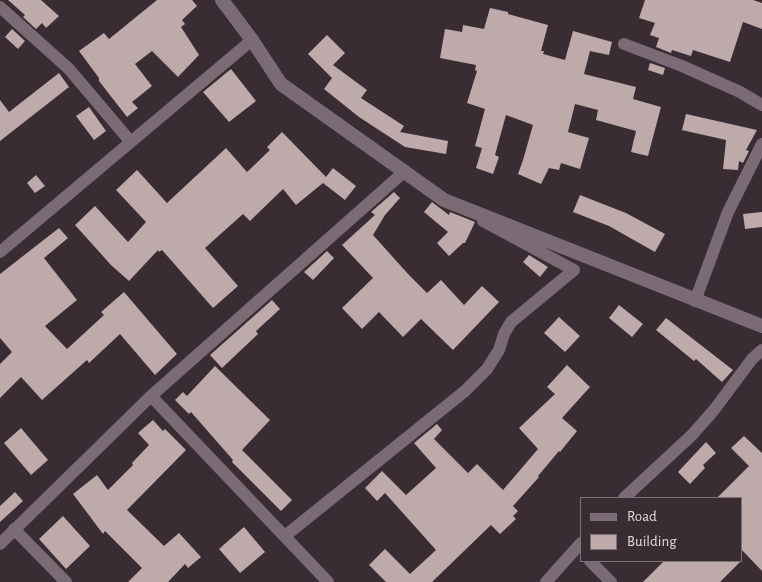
<!DOCTYPE html>
<style>
body{margin:0}
#map{position:relative;width:762px;height:582px;overflow:hidden;background:#392c33;font-family:"Alegreya Sans",sans-serif}
canvas{display:block}
.legend{position:absolute;left:580px;top:497px;width:162px;height:65px;box-sizing:border-box;background:#392c33;border:1px solid #7c7177;margin:0;padding:6px 9px;list-style:none;font-size:15px;color:#e1d9dd}
.legend li{display:flex;align-items:center;gap:10px;height:25px}
.legend b{width:25px;border:1px solid #7c7177}
</style>
<div id="map">
<canvas width="762" height="582"></canvas>
<ul class="legend">
<li><b style="height:6px;background:#7a6b74"></b>Road</li>
<li><b style="height:14px;background:#beaaab"></b>Building</li>
</ul>
</div>
<script>
const ctx = document.querySelector('canvas').getContext('2d');
ctx.lineJoin = 'round';
function paint(path, color) { ctx.fillStyle = color; ctx.fill(path, 'evenodd'); }
const shape = rows => new Path2D(rows.map(r => 'M' + r).join(''));
function strokePath(path, color, width, dash) { ctx.strokeStyle = color; ctx.lineWidth = width; ctx.lineCap = dash ? 'butt' : 'round'; ctx.setLineDash(dash || []); ctx.stroke(path); }
paint(shape([
 [8,0,41,0,59,16,46,28,42,23,36,29,23,17,25,15],
 [157,0,192,0,197,6,182,20,185,24,181,27,199,55,178,77,152,51,135,64,152,86,132,102,138,108,127,117,99,81,99,78,79,51,104,33,109,39],
 [645,0,753,0,762,3,762,29,743,22,730,62,693,50,691,56,672,50,671,53,656,47,659,38,650,35,655,23,639,18],
 [490,8,508,12,508,14,548,25,541,51,544,51,543,54,565,60,573,31,612,42,609,55,590,51,584,74,636,87,633,99,661,107,648,156,631,152,636,131,596,120,598,110,575,104,568,132,589,138,580,169,561,163,559,170,549,168,541,184,518,174,523,160,533,125,506,115,495,155,499,157,493,174,476,168,482,148,475,146,485,109,467,103,477,71,475,70,476,65,440,58,445,29,462,32,463,25,484,29],
 [12,29,25,41,18,49,5,37],
 [327,35,345,53,333,65,367,90,361,98,404,126,400,132,448,141,446,154,405,147,359,117,324,89,332,78,308,54],
 [650,63,665,68,663,75,648,70],
 [231,69,256,101,229,122,203,92],
 [59,73,69,87,0,141,0,100,9,112],
 [89,107,106,131,94,140,76,116],
 [686,114,757,130,746,150,749,151,743,163,739,161,738,170,723,169,726,140,682,130],
 [282,132,326,177,333,168,356,186,345,200,323,183,296,205,283,189,250,221,243,214,205,248,238,286,213,308,162,250,159,252,158,250,129,281,111,265,75,225,95,206,128,242,146,222,116,190,137,170,167,203,226,148,247,172,270,150,267,147],
 [36,175,45,186,35,193,27,183],
 [394,192,400,198,385,215,373,235,409,275,427,293,441,280,464,305,482,286,499,302,453,350,421,319,403,337,379,312,362,329,342,308,373,278,342,245,375,215,371,212],
 [580,195,626,213,665,234,655,252,609,226,573,212],
 [432,202,449,215,450,212,475,222,465,243,463,243,449,256,437,243,448,232,424,212],
 [762,212,762,227,745,229,743,214],
 [59,228,68,238,44,258,77,300,45,326,67,349,104,315,101,312,124,292,177,354,155,375,120,334,89,363,87,360,42,400,21,377,0,398,0,364,12,352,0,338,0,274],
 [327,251,334,258,313,280,304,272],
 [529,255,548,267,540,277,523,262],
 [272,300,280,309,256,331,258,334,222,368,210,355],
 [619,305,643,324,632,337,609,318],
 [559,317,580,336,565,352,544,333],
 [666,318,733,370,722,382,696,359,694,361,656,330],
 [567,365,590,387,562,418,577,431,560,452,559,451,538,476,539,477,513,506,518,511,513,516,516,519,500,534,491,525,432,582,386,582,369,565,385,549,410,574,436,550,385,493,377,501,365,488,382,471,406,495,436,468,414,443,437,424,442,430,434,439,468,473,477,464,503,490,538,449,519,428,555,394,547,387],
 [215,366,270,420,242,450,292,500,281,511,232,462,233,460,191,412,189,414,175,400,183,392,187,396],
 [153,420,163,431,165,429,186,450,127,510,164,546,179,533,201,557,188,568,185,564,168,582,128,582,142,568,105,531,103,534,73,494,97,475,108,490,133,465,132,463,149,445,138,433],
 [21,428,48,460,31,475,4,443],
 [744,436,762,453,762,571,741,549,741,498,717,498,749,466,731,448],
 [706,442,716,453,703,465,705,468,690,484,678,472],
 [15,492,23,501,0,522,0,506],
 [63,516,90,546,66,569,39,539],
 [244,527,265,552,240,573,219,549],
 [664,561,741,561,720,582,643,582]
]), '#beaaab');
strokePath(shape([
 [0,7,69,69,130,141],
 [624,44,682,66,740,92,762,105],
 [0,252,252,40],
 [695,301,728,212,762,144],
 [151,396,328,582],
 [624,498,692,435,714,410,752,359,762,350],
 [14,529,66,582],
 [285,536,465,391,487,369,499,350,504,334,511,322,574,270,483,221],
 [0,544,151,396,405,171],
 [590,561,611,582],
 [546,582,581,543]
]), '#7a6b74', 12);
strokePath(shape([
 [222,0,252,40,281,84,444,200,762,326]
]), '#7a6b74', 14);
</script>
